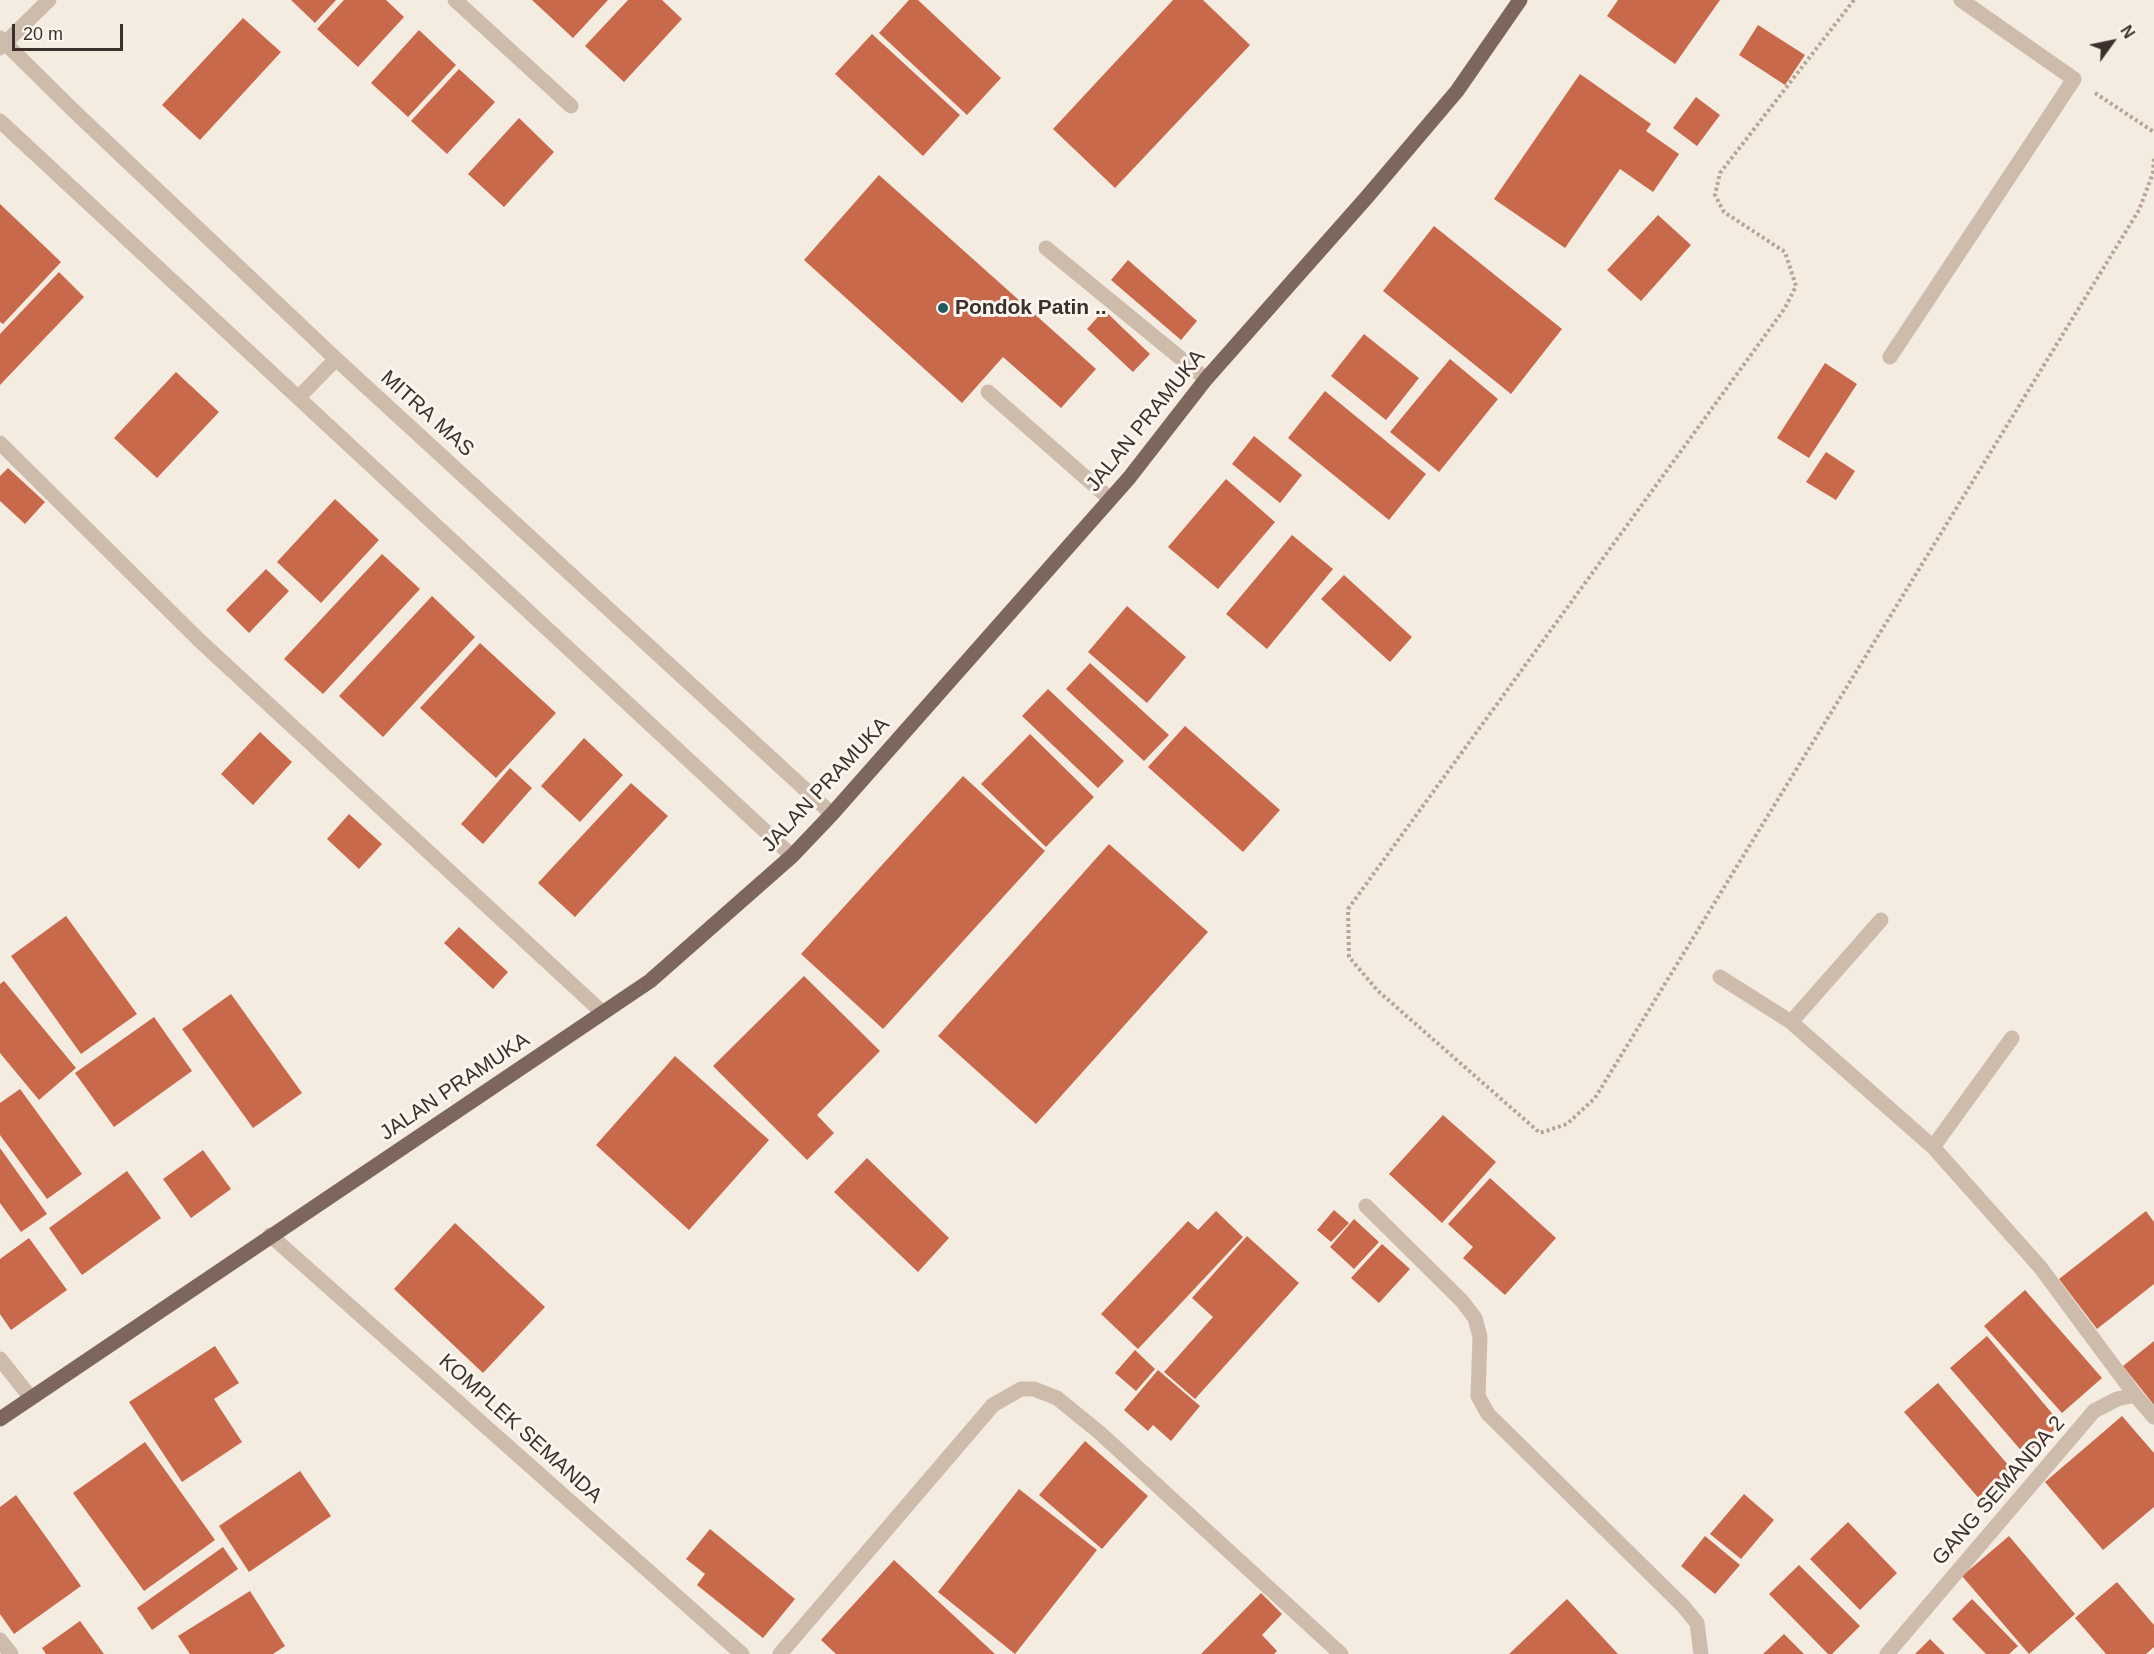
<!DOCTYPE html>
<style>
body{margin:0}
#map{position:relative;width:2154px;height:1654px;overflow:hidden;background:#f4ebe1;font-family:Arial,sans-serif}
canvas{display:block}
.north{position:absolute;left:2082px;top:12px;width:60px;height:60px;-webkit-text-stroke:4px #fbf5ee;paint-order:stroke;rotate:57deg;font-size:16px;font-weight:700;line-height:24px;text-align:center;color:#3b302b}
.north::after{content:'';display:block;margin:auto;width:21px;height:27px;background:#3b302b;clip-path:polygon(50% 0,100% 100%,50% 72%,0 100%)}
.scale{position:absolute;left:12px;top:24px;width:111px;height:27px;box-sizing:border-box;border:3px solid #3b302b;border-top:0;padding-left:8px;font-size:18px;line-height:21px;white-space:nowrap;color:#3b302b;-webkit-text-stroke:4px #fbf5ee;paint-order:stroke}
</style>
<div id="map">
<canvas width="2154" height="1654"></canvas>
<div class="north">N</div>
<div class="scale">20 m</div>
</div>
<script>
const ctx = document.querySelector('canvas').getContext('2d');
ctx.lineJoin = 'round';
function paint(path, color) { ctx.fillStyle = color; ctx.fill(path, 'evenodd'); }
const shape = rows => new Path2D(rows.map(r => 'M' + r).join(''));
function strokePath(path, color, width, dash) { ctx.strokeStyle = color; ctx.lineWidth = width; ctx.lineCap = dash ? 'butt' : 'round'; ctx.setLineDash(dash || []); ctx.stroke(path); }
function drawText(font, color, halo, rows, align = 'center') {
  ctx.font = font + ' Arial,sans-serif'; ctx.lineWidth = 6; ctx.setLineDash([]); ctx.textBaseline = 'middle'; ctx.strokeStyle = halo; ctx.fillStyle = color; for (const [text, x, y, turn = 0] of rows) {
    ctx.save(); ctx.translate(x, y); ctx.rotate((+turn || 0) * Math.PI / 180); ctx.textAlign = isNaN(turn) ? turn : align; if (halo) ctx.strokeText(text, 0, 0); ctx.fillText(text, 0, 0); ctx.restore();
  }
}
paint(shape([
 [291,0,336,0,315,23],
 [344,0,386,0,404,17,358,67,317,29],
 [532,0,608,0,573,38],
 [628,0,662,0,682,19,624,82,585,46],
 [909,0,918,0,1001,78,967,115,879,33],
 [1173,0,1203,0,1250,45,1115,188,1053,129],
 [1618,0,1720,0,1675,64,1607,16],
 [243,18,281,52,200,140,162,105],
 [1758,25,1805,55,1785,85,1739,55],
 [419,30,456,65,408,117,371,83],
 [872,34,960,115,923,156,835,74],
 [459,69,495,102,447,154,411,121],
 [1580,74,1651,124,1646,131,1679,154,1653,192,1620,169,1565,248,1494,199],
 [1696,97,1720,115,1697,146,1673,128],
 [519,118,554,152,504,207,468,174],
 [879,175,1096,369,1061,408,1003,357,962,403,804,260],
 [0,204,61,262,3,324,0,322],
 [1658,215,1691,245,1641,301,1607,270],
 [1434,226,1562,329,1511,394,1383,291],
 [1128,260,1197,321,1181,340,1111,280],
 [59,272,84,297,0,385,0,334],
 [1104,310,1150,354,1133,372,1087,329],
 [1364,334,1419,378,1386,420,1331,376],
 [1450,359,1498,399,1439,472,1390,432],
 [1825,363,1857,384,1809,458,1777,438],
 [176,372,219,412,157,478,114,438],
 [1325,391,1426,474,1389,520,1288,438],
 [1254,436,1302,475,1280,503,1232,464],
 [1826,452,1855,471,1836,500,1806,482],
 [8,468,45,502,25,524,0,501,0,476],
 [1226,479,1275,522,1218,589,1168,547],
 [335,499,379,540,321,603,277,562],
 [1292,535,1333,569,1267,649,1226,614],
 [382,554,420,589,323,694,284,659],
 [266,569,289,591,249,633,226,610],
 [1344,575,1412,637,1390,662,1321,599],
 [432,596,475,637,383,737,339,696],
 [1127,606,1186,657,1147,703,1088,652],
 [480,643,556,713,496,778,420,708],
 [1090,663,1169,735,1144,761,1066,689],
 [1048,689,1124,761,1098,788,1022,716],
 [1185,726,1280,810,1243,852,1148,767],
 [260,732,292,762,253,805,221,774],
 [1030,734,1094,797,1046,847,981,784],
 [584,738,623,775,580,822,541,786],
 [510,768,532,788,483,844,461,824],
 [963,776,1045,851,883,1029,801,954],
 [631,783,668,816,575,917,538,883],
 [349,814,382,844,359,869,327,839],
 [1109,844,1208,932,1036,1124,938,1036],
 [66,916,137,1014,81,1054,11,956],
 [459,927,508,972,493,989,444,943],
 [804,976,880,1051,817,1115,834,1133,807,1160,713,1066],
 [4,981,76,1068,39,1100,0,1053,0,984],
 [231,994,302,1093,253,1128,182,1029],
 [154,1017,192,1071,114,1127,75,1073],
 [675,1056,769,1140,689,1230,596,1145],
 [20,1089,82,1174,47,1199,0,1135,0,1103],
 [1443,1115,1496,1162,1442,1223,1389,1174],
 [0,1148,47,1214,21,1232,0,1203],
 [203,1150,231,1189,191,1218,163,1179],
 [867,1158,949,1238,918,1272,834,1192],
 [127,1171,161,1218,82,1275,49,1228],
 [1490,1178,1556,1238,1505,1295,1463,1258,1473,1247,1448,1224],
 [1334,1210,1349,1223,1331,1242,1317,1230],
 [1216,1211,1243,1237,1138,1349,1101,1314,1188,1221,1198,1230],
 [2146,1211,2154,1222,2154,1284,2097,1329,2059,1279],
 [1354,1219,1379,1242,1354,1269,1330,1247],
 [455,1223,545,1307,483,1373,394,1289],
 [1247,1236,1299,1283,1195,1399,1164,1372,1213,1317,1192,1298],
 [29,1238,67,1290,11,1330,0,1314,0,1259],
 [1382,1244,1410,1269,1379,1303,1351,1278],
 [2025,1290,2102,1378,2062,1413,1984,1326],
 [1987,1336,2061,1424,2025,1455,1950,1368],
 [2154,1341,2154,1405,2123,1366],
 [215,1346,239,1383,214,1399,242,1442,182,1482,129,1402],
 [1135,1350,1155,1369,1136,1391,1115,1373],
 [1158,1370,1200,1406,1171,1441,1153,1425,1148,1431,1124,1410],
 [1938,1383,2015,1473,1982,1502,1904,1412],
 [2122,1416,2154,1453,2154,1507,2103,1550,2045,1482],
 [1085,1441,1148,1496,1102,1549,1039,1495],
 [145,1442,215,1540,144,1591,73,1493],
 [300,1471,331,1516,249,1572,219,1526],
 [1019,1489,1097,1550,1015,1654,938,1592],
 [1744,1494,1774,1520,1741,1559,1710,1534],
 [16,1495,81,1586,14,1634,0,1614,0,1507],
 [1848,1522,1897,1573,1860,1610,1810,1559],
 [710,1529,795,1599,763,1638,697,1585,705,1574,686,1559],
 [1705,1536,1740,1565,1715,1594,1681,1566],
 [2009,1536,2075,1614,2029,1654,1962,1576],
 [223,1547,238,1569,152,1630,137,1608],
 [894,1560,995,1654,836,1654,821,1640],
 [1799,1565,1860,1626,1832,1654,1828,1654,1769,1594],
 [2117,1582,2154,1625,2154,1647,2146,1654,2106,1654,2075,1618],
 [250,1591,285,1646,273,1654,190,1654,178,1636],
 [1261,1593,1282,1614,1262,1635,1277,1651,1274,1654,1201,1654],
 [1567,1599,1618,1654,1509,1654],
 [1972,1599,2018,1646,2009,1654,1986,1654,1952,1619],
 [80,1621,104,1654,46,1654,42,1648],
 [1784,1634,1804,1654,1763,1654],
 [1930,1639,1945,1654,1915,1654]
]), '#c8694b');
strokePath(shape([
 [1854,0,1720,173,1715,195,1724,212,1785,252,1796,286,1785,308,1348,909,1349,957,1378,991,1540,1133,1567,1124,1595,1098,2139,210,2153,173,2154,157],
 [2095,93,2154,132]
]), '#b9a596', 4, [3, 3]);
strokePath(shape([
 [988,392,1110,499],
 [1366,1206,1462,1301,1475,1318,1480,1337,1478,1396,1488,1414,1683,1606,1697,1623,1701,1654]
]), '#cdbbac', 15);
strokePath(shape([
 [455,0,571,106],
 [0,38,75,112,336,359,832,814],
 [0,48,49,0],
 [0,121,792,856],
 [1046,248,1206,379],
 [1890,357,2074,79,1961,0],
 [299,397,336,359],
 [0,443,200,641,603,1013],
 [1720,977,1791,1022,1933,1147,2040,1267,2135,1395],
 [1791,1022,1881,920],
 [1933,1147,2012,1038],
 [270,1235,742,1654],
 [0,1359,31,1398],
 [0,1640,11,1654],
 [780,1654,993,1405,1021,1389,1034,1389,1057,1398,1100,1433,1341,1654],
 [1887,1654,2094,1411,2117,1399,2135,1395,2154,1417]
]), '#cdbbac', 15);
strokePath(shape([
 [0,1419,650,981,792,856,832,814,1129,478,1206,379,1367,197,1457,91,1520,0]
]), '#7d675c', 15);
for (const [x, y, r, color] of [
 [943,308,6,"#1f5a5e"]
]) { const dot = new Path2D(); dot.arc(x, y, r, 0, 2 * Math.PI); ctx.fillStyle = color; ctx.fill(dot); strokePath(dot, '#fbf5ee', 2); }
drawText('bold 21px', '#3b302b', '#fbf5ee', [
 ["Pondok Patin ..",955,308]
], 'left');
drawText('21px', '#3b302b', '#fbf5ee', [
 ["MITRA MAS",427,414,42],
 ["JALAN PRAMUKA",1146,421,-51],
 ["JALAN PRAMUKA",826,785,-47],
 ["JALAN PRAMUKA",455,1087,-34],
 ["KOMPLEK SEMANDA",520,1429,42],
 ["GANG SEMANDA 2",1999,1491,-49]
]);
</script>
